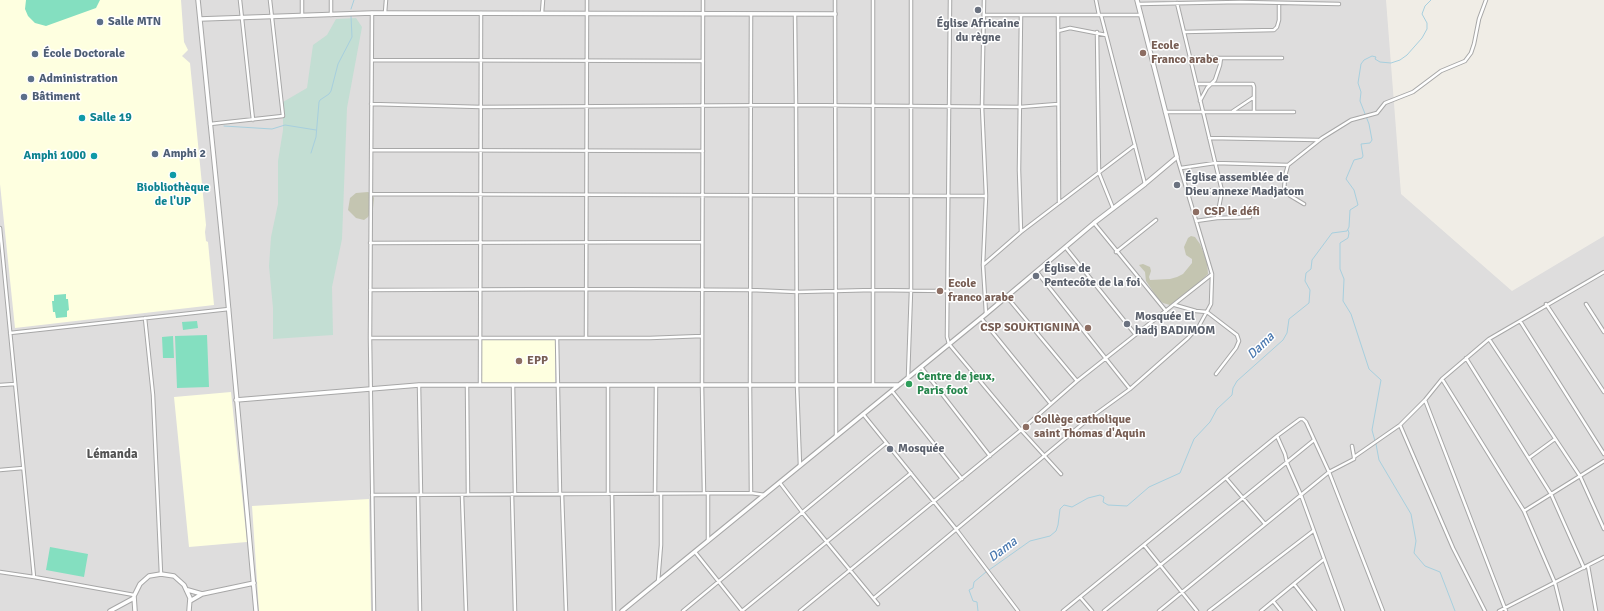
<!DOCTYPE html>
<meta charset="utf-8">
<style>
body{margin:0}
canvas{display:block;background:#f0ede6}
</style>
<canvas width="1604" height="611"></canvas>
<script>
const ctx = document.querySelector('canvas').getContext('2d');
ctx.lineJoin = 'round';
function paint(path, color) { ctx.fillStyle = color; ctx.fill(path, 'evenodd'); }
const shape = rows => new Path2D(rows.map(r => 'M' + r).join(''));
function strokePath(path, color, width, dash) { ctx.strokeStyle = color; ctx.lineWidth = width; ctx.lineCap = dash ? 'butt' : 'round'; ctx.setLineDash(dash || []); ctx.stroke(path); }
function drawText(font, color, halo, rows, align = 'center') {
  ctx.font = font + ' Signika,sans-serif'; ctx.lineWidth = 3; ctx.setLineDash([]); ctx.textBaseline = 'middle'; ctx.strokeStyle = halo; ctx.fillStyle = color; for (const [text, x, y, turn = 0] of rows) {
    ctx.save(); ctx.translate(x, y); ctx.rotate((+turn || 0) * Math.PI / 180); ctx.textAlign = isNaN(turn) ? turn : align; if (halo) ctx.strokeText(text, 0, 0); ctx.fillText(text, 0, 0); ctx.restore();
  }
}
paint(shape([
 [0,0,1386,0,1401,194,1512,291,1604,236,1604,611,0,611]
]), '#dedddd');
paint(shape([
 [0,0,181,0,184,42,188,50,182,56,190,63,206,225,205,232,206,241,208,242,214,305,15,328,0,184],
 [482,340,555,340,555,384,482,383],
 [231,392,247,542,189,547,174,397],
 [369,499,371,611,259,611,252,506]
]), '#feffe0');
paint(shape([
 [368,192,372,194,374,198,373,208,368,217,364,220,356,218,348,210,350,198,356,193],
 [1191,236,1195,237,1200,244,1207,261,1208,274,1178,303,1170,305,1163,303,1158,299,1146,281,1145,272,1139,265,1143,264,1150,267,1151,271,1149,277,1150,280,1170,279,1177,277,1183,274,1192,263,1192,259,1186,255,1184,247,1188,238]
]), '#c4c5b1');
paint(shape([
 [356,18,362,27,347,108,342,239,332,287,333,335,273,339,273,308,269,266,271,237,278,204,278,161,283,130,283,102,307,88,313,45,327,35,336,19]
]), '#c3ded3');
paint(shape([
 [26,0,100,0,96,8,46,26,35,23,28,16,25,9],
 [66,294,66,299,68,299,69,310,67,311,67,317,56,318,55,312,53,312,52,301,54,301,54,295],
 [197,321,198,328,183,330,182,322],
 [207,335,209,387,177,388,175,336],
 [173,336,174,358,163,358,162,337],
 [50,547,88,554,84,577,46,570]
]), '#84dfc0');
strokePath(shape([
 [351,9,354,0],
 [224,126,272,129,285,125,316,130],
 [311,153,316,137,319,102,320,100,329,94,331,91,338,64,352,37,351,16],
 [1348,230,1349,233,1348,238,1340,243,1340,269,1344,279,1343,301,1351,314,1369,369,1381,380,1372,430,1375,441],
 [1376,444,1379,460,1411,514,1416,541,1414,553,1425,566,1440,572,1455,611],
 [989,570,1030,541,1050,536,1056,531,1058,525,1060,509,1064,505,1072,507,1088,498,1100,495,1104,497,1103,502,1108,505,1127,506,1149,487,1180,473,1194,439,1210,422,1217,409,1232,395,1233,388,1237,381,1283,340,1287,333,1289,319,1309,303,1310,290,1305,281,1306,273,1311,269,1312,260,1332,233,1347,231,1349,227,1350,210,1358,205,1354,190,1346,179,1354,160,1362,158,1363,156,1361,144,1370,143,1372,140,1369,124,1360,101,1361,92,1358,83,1361,64,1364,60,1372,56,1376,57,1375,59,1380,62,1391,63,1400,60,1407,55,1422,38,1427,29,1427,23,1422,14,1425,6,1431,0],
 [978,611,977,602,973,601,969,590,973,588,974,582,986,572]
]), '#a7cfde', 1);
const minor = shape([
 [240,0,253,120],
 [302,0,302,15],
 [331,0,331,15],
 [703,0,702,385,704,493],
 [835,0,836,436],
 [950,0,947,337,949,344,1021,430,1061,474],
 [984,0,982,106,986,196,983,265,986,314],
 [1096,0,1099,15],
 [1177,3,1222,191,1217,218],
 [1138,4,1240,2,1339,4],
 [372,13,370,338,374,611],
 [385,13,386,0],
 [542,13,543,0],
 [795,14,796,105,1020,107,1058,104],
 [984,15,1141,15],
 [1058,15,1059,203],
 [1101,15,1145,184],
 [1058,31,1070,28,1106,35],
 [1097,32,1099,173,1113,208],
 [1184,32,1274,30,1277,27,1279,20,1279,3],
 [1190,58,1282,58],
 [372,60,703,61],
 [1196,84,1253,84,1254,87,1254,111],
 [1200,101,1207,88,1215,80,1220,65,1221,58],
 [371,104,481,107,796,105,797,385,800,466],
 [1233,111,1254,97],
 [1165,112,1294,112],
 [210,124,283,116,270,0],
 [1209,138,1318,140],
 [371,150,703,151],
 [1181,168,1215,163,1288,165],
 [1187,190,1284,192,1304,204],
 [1284,192,1285,176,1288,165,1322,138,1351,120,1377,113,1385,103,1413,92,1441,71,1465,61,1471,53,1474,44,1479,19,1486,0],
 [371,194,986,196],
 [1196,221,1217,218,1250,217],
 [1094,223,1166,311],
 [0,228,34,577],
 [1021,232,1019,170,1021,15],
 [370,243,702,242],
 [1066,248,1135,334],
 [1116,252,1156,220],
 [983,265,1021,232,1135,145],
 [1037,272,1130,389],
 [370,290,587,289,751,290,797,292,873,290,948,291],
 [1007,297,1077,381],
 [1546,304,1604,392],
 [1586,304,1604,332],
 [1175,305,1196,311,1207,312,1237,335,1239,341,1236,348,1216,374],
 [145,318,153,395,161,574],
 [981,318,1050,403],
 [1520,321,1604,454],
 [10,333,229,309],
 [370,338,650,338,702,336],
 [557,338,560,494],
 [586,338,587,0],
 [1489,339,1580,476,1604,529],
 [1466,358,1551,494,1584,568],
 [921,367,990,456],
 [908,377,911,291,911,0],
 [1442,379,1524,511,1555,583,1562,611],
 [0,385,15,384],
 [419,385,421,495],
 [467,385,468,495],
 [480,385,481,13],
 [513,385,515,494],
 [608,385,608,494],
 [873,385,873,0],
 [892,391,962,479],
 [1425,400,1506,611],
 [863,414,956,529,1018,611],
 [1400,425,1453,548,1485,611],
 [1277,436,1285,454,1287,463,1301,495,1343,611],
 [1354,457,1400,425,1425,400,1442,379,1489,339,1604,272],
 [1529,458,1555,439],
 [0,470,23,468],
 [1226,478,1265,524],
 [780,483,802,512,878,604],
 [751,493,750,385,751,14],
 [512,494,515,611],
 [562,494,566,611],
 [612,494,614,611],
 [655,494,656,385],
 [372,495,751,493,765,495],
 [418,495,420,611],
 [462,495,466,611],
 [1524,511,1604,461],
 [708,541,708,493],
 [1144,545,1197,611],
 [695,552,742,611],
 [1588,566,1596,611],
 [0,572,34,577,134,595],
 [658,582,661,545,661,494],
 [1294,584,1315,611],
 [1080,597,1092,611],
 [874,598,1086,421,1130,389,1188,338,1199,326,1211,304,1212,274,1177,157],
 [1273,601,1281,611],
 [683,611,886,443],
 [742,611,911,473],
 [800,611,1021,430,1077,381,1211,275],
 [1063,611,1277,436,1300,419,1303,419,1306,422,1329,472,1383,611],
 [1104,611,1314,440],
 [1159,611,1329,472,1354,459,1354,457,1352,446],
 [1209,611,1313,531],
 [1261,611,1323,560],
 [1499,611,1604,557]
]);
const tertiary = shape([
 [198,0,226,280,256,611],
 [200,19,372,13,835,14],
 [236,400,419,385,899,385],
 [188,590,202,594],
 [190,601,202,594,254,583],
 [110,611,134,598],
 [135,611,134,596,140,584,149,576,161,574,174,576,184,585,190,598,189,611],
 [622,611,986,314,1094,223,1145,184,1177,157,1137,0]
]);
strokePath(minor, '#a7a7a7', 4.5);
strokePath(tertiary, '#a7a7a7', 5.5);
strokePath(minor, '#fff', 2.5);
strokePath(tertiary, '#fff', 3.5);
for (const [x, y, r, color] of [
 [978,10,4,"#6b7280"],
 [100,22,4,"#5c6f8a"],
 [1143,53,4,"#8d6e63"],
 [35,54,4,"#5c6f8a"],
 [31,79,4,"#5c6f8a"],
 [24,97,4,"#5c6f8a"],
 [82,118,4,"#0f9aa8"],
 [155,154,4,"#5c6f8a"],
 [94,156,4,"#0f9aa8"],
 [173,175,4,"#0f9aa8"],
 [1177,185,4,"#6b7280"],
 [1196,212,4,"#8d6e63"],
 [1036,276,4,"#6b7280"],
 [940,291,4,"#8d6e63"],
 [1127,324,4,"#6b7280"],
 [1088,328,4,"#8d6e63"],
 [519,361,4,"#8d6e63"],
 [909,384,4,"#2e9e5b"],
 [1026,427,4,"#8d6e63"],
 [890,449,4,"#6b7280"]
]) { const dot = new Path2D(); dot.arc(x, y, r, 0, 2 * Math.PI); ctx.fillStyle = color; ctx.fill(dot); strokePath(dot, '#fff', 1.5); }
drawText('bold 12px', '#4e5e75', '#fff', [
 ["Salle MTN",108,22],
 ["École Doctorale",43,54],
 ["Administration",39,79],
 ["Bâtiment",32,97],
 ["Amphi 2",163,154]
], 'left');
drawText('bold 12px', '#5b616d', '#fff', [
 ["Église Africaine",978,24,"center"],
 ["du règne",978,38,"center"],
 ["Église assemblée de",1185,178],
 ["Dieu annexe Madjatom",1185,192],
 ["Église de",1044,269],
 ["Pentecôte de la foi",1044,283],
 ["Mosquée El",1135,317],
 ["hadj BADIMOM",1135,331],
 ["Mosquée",898,449]
], 'left');
drawText('bold 12px', '#785e54', '#fff', [
 ["Ecole",1151,46],
 ["Franco arabe",1151,60],
 ["CSP le défi",1204,212],
 ["Ecole",948,284],
 ["franco arabe",948,298],
 ["CSP SOUKTIGNINA",1080,328,"right"],
 ["EPP",527,361],
 ["Collège catholique",1034,420],
 ["saint Thomas d'Aquin",1034,434]
], 'left');
drawText('bold 12px', '#0d838f', '#fff', [
 ["Salle 19",90,118],
 ["Amphi 1000",86,156,"right"],
 ["Biobliothèque",173,188,"center"],
 ["de l'UP",173,202,"center"]
], 'left');
drawText('bold 12px', '#27864d', '#fff', [
 ["Centre de jeux,",917,377],
 ["Paris foot",917,391]
], 'left');
drawText('italic 13px', '#4b79b0', '#fff', [
 ["Dama",1261,346,-44],
 ["Dama",1003,550,-37]
]);
drawText('bold 13px', '#535353', '#fff', [
 ["Lémanda",112,455]
]);
</script>
